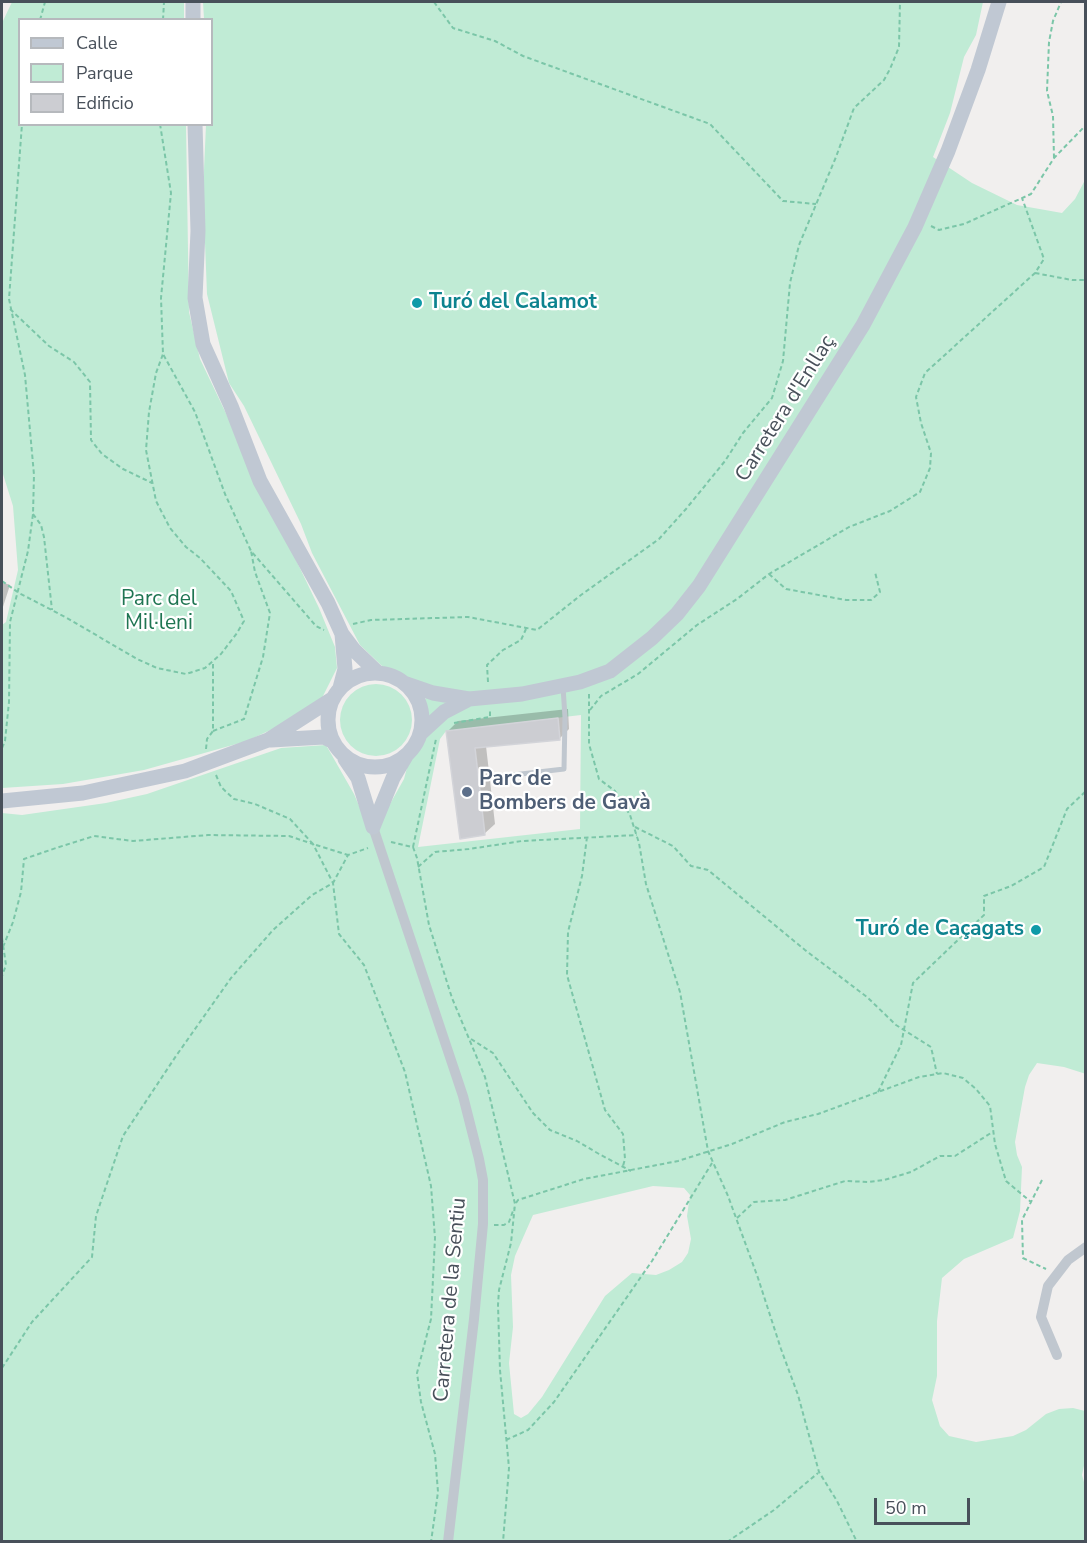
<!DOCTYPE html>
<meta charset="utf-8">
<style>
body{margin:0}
#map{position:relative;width:1087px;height:1543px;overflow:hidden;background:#f1efee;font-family:"Nunito Sans",sans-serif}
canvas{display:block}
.frame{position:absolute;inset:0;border:3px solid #48505a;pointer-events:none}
.legend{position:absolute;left:18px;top:18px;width:195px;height:108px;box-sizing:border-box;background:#fff;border:2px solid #b6b9bd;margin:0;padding:8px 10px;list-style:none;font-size:18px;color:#48505a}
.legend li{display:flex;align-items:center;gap:12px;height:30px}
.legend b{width:30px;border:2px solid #b6b9bd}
.scale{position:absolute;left:874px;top:1498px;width:96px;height:27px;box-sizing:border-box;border:3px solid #48505a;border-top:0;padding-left:8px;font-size:18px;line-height:21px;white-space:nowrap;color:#48505a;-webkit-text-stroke:4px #fff;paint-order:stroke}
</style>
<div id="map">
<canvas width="1087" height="1543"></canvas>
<div class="frame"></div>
<ul class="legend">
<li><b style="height:8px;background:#c0c8d3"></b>Calle</li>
<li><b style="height:16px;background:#c0ebd5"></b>Parque</li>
<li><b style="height:16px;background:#cccdd2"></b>Edificio</li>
</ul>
<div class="scale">50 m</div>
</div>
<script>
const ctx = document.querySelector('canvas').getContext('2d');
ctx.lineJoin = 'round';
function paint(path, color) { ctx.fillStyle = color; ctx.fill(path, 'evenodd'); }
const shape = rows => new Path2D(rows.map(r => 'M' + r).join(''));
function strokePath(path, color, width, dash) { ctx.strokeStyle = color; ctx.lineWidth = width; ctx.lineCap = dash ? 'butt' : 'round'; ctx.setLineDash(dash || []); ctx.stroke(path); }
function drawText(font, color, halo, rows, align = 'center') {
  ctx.font = font + ' "Nunito Sans",sans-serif'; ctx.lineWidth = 4.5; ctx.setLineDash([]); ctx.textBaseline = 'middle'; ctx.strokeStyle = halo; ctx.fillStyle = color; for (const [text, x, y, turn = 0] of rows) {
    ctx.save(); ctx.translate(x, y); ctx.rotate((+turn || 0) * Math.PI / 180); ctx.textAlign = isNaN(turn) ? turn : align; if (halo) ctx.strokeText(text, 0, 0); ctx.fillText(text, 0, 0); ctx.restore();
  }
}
paint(shape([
 [12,2,184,2,184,19,20,20,20,124,186,125,189,312,200,359,319,608,335,647,337,668,322,698,296,718,247,741,144,770,63,784,2,788,2,625,6,622,18,570,13,506,2,471,2,23],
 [203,2,983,2,976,35,964,57,950,113,933,157,972,183,1017,205,1062,213,1075,199,1085,180,1086,1074,1064,1067,1037,1063,1029,1075,1025,1087,1015,1142,1017,1155,1022,1167,1020,1211,1013,1238,964,1259,942,1278,937,1321,937,1376,932,1400,940,1426,949,1436,976,1442,1013,1436,1026,1430,1046,1414,1059,1409,1073,1408,1085,1411,1085,1461,1082,1475,1086,1489,1085,1541,2,1541,2,813,22,815,106,803,147,794,281,748,326,745,354,794,372,836,404,779,428,689,382,666,360,645,312,553,301,524,244,406,229,383,207,294,203,192,206,125,212,124,212,20,204,19],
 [581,715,580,829,418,847,440,739,446,731],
 [653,1186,684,1188,690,1195,687,1216,691,1239,688,1253,682,1262,669,1270,656,1275,632,1273,605,1296,542,1397,528,1414,521,1418,514,1414,509,1363,513,1327,511,1275,515,1256,533,1215],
 '340 720a36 36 0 1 1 72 0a36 36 0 1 1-72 0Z'
]), '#c0ebd5');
paint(shape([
 [2,582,10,585,2,610],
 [568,709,569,729,559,739,486,746,495,824,484,834,448,731,458,721]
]), '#0003');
const building = shape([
 [558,718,560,740,475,748,485,835,460,839,446,731,558,718]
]);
paint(building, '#cccdd2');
strokePath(building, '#d3d4d9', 1.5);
strokePath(shape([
 [434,2,453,28,495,41,523,56,710,124,783,201,816,204],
 [40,20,45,2],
 [163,20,164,2],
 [160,124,171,193,161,298,163,354,195,412,225,494,251,551,316,626,324,630],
 [1054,158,1053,116,1047,91,1049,42,1053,21,1061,2],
 [931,226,939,230,964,224,1031,194,1054,158,1086,125],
 [1035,273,1072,280,1086,280],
 [10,309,49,346,74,362,90,382,91,440,102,454,123,469,152,483],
 [33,514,41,525,44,537,52,610],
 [769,574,786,589,846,600,871,600,880,592,875,572],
 [2,581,19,593,67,618,137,659,157,668,186,674,205,668,221,654,237,633,244,621,231,591,200,558,186,547,170,528,156,501,146,450,149,412,156,373,163,354],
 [353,624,371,620,468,617,537,630,581,595,659,539,686,509,725,461,743,433,772,398,783,361,790,283,799,245,836,157,854,108,884,80,890,69,899,47,900,2],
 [488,682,487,665,503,650,521,640,526,629],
 [589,694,589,744,599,779,615,791,630,815,639,843,646,884,680,992,708,1151,728,1196,758,1278,781,1349,798,1395,819,1472,837,1501,857,1542],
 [590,710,601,696,638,674,697,625,737,599,769,574,849,527,890,511,920,492,930,468,931,453,921,423,916,397,925,373,1035,273,1044,259,1022,198],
 [454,723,490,717,490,711],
 [213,731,244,719,263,657,270,613,255,572,251,551],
 [2,748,5,741,9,702,10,622,28,551,33,514,34,475,25,375,9,299,22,124],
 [206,749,207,739,213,731,213,664],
 [216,775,221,787,234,799,255,804,290,819,313,844,348,855],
 [635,827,673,846,691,866,708,870,805,950,867,997,896,1025,931,1047,937,1074],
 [587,837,582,876,568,932,567,975,605,1110,623,1134,625,1159,623,1166],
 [391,842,412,847],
 [413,847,417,858,429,925,452,998,485,1077,515,1204,511,1243,499,1290,498,1305,500,1370,509,1468,503,1542],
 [413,847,436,739],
 [418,867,435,852,469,849,522,841,637,835],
 [2,938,6,965,2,976],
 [3,947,13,922,21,892,24,859,56,848,94,836,133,841,208,835,289,836,313,844,333,883,339,934,364,965,405,1072,431,1186,435,1238,431,1319,417,1373,421,1402,435,1454,438,1492,431,1542],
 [471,1039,493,1053,533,1113,550,1130,577,1141,599,1154,631,1171],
 [878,1092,901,1045,913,983,984,915,984,896,1011,886,1044,867,1067,809,1086,791],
 [1042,1180,1022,1220,1023,1258,1046,1269],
 [516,1203,518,1200,584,1179,678,1161,732,1144,785,1122,818,1114,919,1077,943,1073,963,1078,976,1089,990,1106,995,1144,1006,1181,1031,1202],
 [737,1218,754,1202,785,1200,845,1181,869,1182,884,1180,911,1172,940,1156,955,1156,994,1131],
 [494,1225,504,1225,509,1222,514,1208],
 [2,1368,32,1322,92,1257,96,1216,123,1136,176,1056,231,978,273,930,312,895,333,883,348,855,368,848],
 [506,1440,528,1430,554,1402,652,1261,712,1163],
 [727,1542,774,1510,818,1473]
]), '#7bc6a8', 2, [4.5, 3]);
strokePath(shape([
 [504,776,564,769,565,717,563,687]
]), '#c0c7cf', 5);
strokePath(shape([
 [373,827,463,1096,479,1159,483,1180,483,1224,474,1319,448,1542],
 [1057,1355,1041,1317,1048,1286,1068,1260,1086,1247]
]), '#c0c7cf', 10);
strokePath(shape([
 [193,2,193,20],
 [195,124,198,231,195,298,203,344,231,406,260,481,328,603,342,634,354,650,377,672],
 '328 720a47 47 0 1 1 94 0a47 47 0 1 1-94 0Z',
 [404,683,433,693,469,699,522,694,580,682,610,671,652,638,677,614,699,586,863,325,915,227,948,151,978,70,999,2],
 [340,688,345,669,342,634],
 [420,734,444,712,469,699],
 [271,740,324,737,332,741],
 [345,759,358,778,373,827],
 [2,801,83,793,185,771,268,740,332,699],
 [373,827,393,778,406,756]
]), '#c0c8d3', 15);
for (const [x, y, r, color] of [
 [417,303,6,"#0f9aa8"],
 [467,792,6,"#5c6f8a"],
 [1036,930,6,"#0f9aa8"]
]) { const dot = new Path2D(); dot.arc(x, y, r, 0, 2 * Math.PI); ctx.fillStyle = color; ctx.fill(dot); strokePath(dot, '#fff', 2); }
drawText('bold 21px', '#0d838f', '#fff', [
 ["Turó del Calamot",429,303],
 ["Turó de Caçagats",1024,930,"right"]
], 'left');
drawText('21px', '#48505a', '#fff', [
 ["Carretera d'Enllaç",786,409,-58],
 ["Carretera de la Sentiu",451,1300,-85]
]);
drawText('21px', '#1f7552', '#fff', [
 ["Parc del",159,600],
 ["Mil·leni",159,624]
]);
drawText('bold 21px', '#4e5e75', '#fff', [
 ["Parc de",479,780],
 ["Bombers de Gavà",479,804]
], 'left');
</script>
